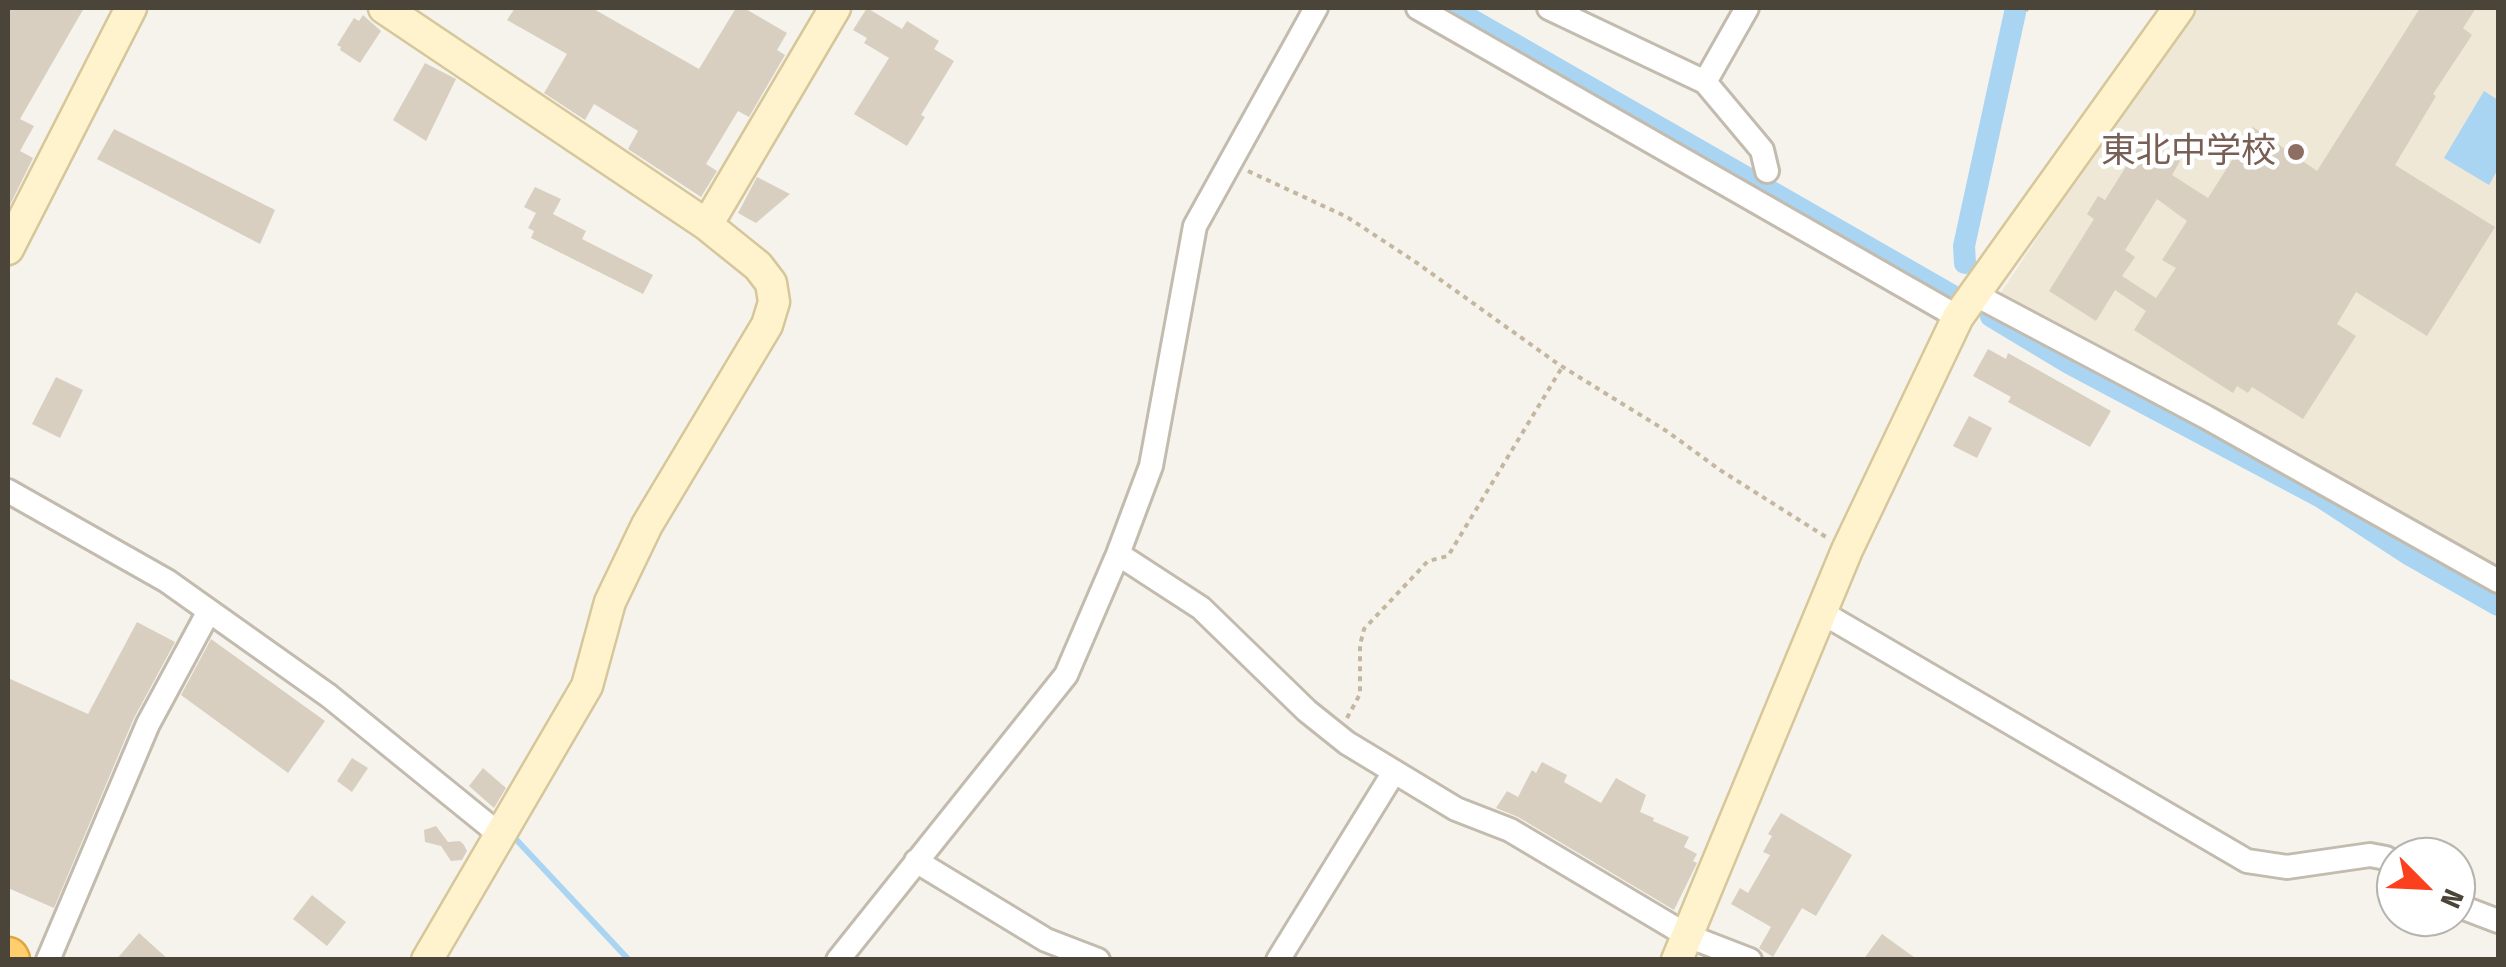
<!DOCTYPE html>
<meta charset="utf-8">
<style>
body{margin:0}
#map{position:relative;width:2506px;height:967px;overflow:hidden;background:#f6f3ec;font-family:"Fira Sans Condensed",sans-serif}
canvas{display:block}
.frame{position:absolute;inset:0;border:10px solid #4b4439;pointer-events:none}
.north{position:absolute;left:2376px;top:837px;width:100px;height:100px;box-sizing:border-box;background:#fff;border:2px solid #b7b4b0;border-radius:50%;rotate:114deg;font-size:28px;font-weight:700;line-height:40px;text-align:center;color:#4b4439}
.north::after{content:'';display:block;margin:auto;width:35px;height:45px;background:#fc3f1d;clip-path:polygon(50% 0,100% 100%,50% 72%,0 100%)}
</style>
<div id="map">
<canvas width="2506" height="967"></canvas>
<div class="frame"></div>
<div class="north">N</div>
</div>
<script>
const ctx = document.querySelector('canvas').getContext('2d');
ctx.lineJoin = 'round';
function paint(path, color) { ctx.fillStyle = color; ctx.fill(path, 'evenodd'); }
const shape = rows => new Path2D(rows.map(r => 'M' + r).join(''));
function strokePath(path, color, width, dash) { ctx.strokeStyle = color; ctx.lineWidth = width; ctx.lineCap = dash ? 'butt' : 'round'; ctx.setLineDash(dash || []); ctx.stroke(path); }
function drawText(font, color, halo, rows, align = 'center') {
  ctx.font = font + ' "Fira Sans Condensed","Noto Sans JP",sans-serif'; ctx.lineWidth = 9; ctx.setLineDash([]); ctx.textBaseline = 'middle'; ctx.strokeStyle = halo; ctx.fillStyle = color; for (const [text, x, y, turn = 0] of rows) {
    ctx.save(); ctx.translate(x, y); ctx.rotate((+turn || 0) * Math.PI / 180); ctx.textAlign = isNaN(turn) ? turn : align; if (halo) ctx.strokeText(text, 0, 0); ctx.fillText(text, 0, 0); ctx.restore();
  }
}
paint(shape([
 [2190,8,2498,8,2498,575,1998,297]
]), '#efe8d6');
paint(shape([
 [2484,91,2498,100,2498,169,2489,185,2444,158]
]), '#a9d4f2');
strokePath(shape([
 [334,686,398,738],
 [511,834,629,960]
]), '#a9d4f2', 6);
strokePath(shape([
 [1451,8,1953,296],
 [1965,263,1964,246,2016,8],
 [1991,316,2069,363,2321,497,2410,555,2498,605]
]), '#a9d4f2', 22);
paint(shape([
 [8,8,84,8,20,119,34,126,20,151,33,158,8,209],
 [515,8,592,8,699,69,736,8,744,8,787,33,777,50,785,55,749,117,738,111,706,164,717,171,701,197,628,149,638,131,594,104,585,120,544,93,567,54,507,20],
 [867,8,902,29,907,21,939,41,934,49,954,61,921,115,925,117,907,146,854,114,889,58,864,43,867,38,853,30],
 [2420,8,2476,8,2463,28,2472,35,2433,94,2436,96,2395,165,2495,227,2427,336,2356,292,2337,324,2356,336,2303,419,2252,387,2248,393,2237,386,2233,393,2134,330,2146,311,2115,290,2096,321,2049,291,2094,219,2087,214,2098,196,2105,200,2144,138,2180,161,2172,175,2208,198,2253,127,2317,171],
 [2157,199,2187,221,2162,260,2176,268,2156,298,2122,276,2135,257,2125,250],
 [363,15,381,31,360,63,340,50,341,47,337,45,354,18,359,21],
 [425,63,456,79,426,141,393,120],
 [114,129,275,210,260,244,97,159],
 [757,177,790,194,756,223,738,213],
 [535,187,561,199,553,214,586,231,582,239,653,275,643,294,531,238,534,231,528,228,536,213,524,207],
 [1988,349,2006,359,2008,353,2111,411,2090,447,2008,402,2011,397,1973,376],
 [56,377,83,390,60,438,32,424],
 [1969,416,1992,428,1977,458,1953,446],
 [137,622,175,642,134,718,54,908,8,888,8,678,88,714],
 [211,639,325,721,288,773,181,695],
 [352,758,368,768,352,792,337,781],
 [1542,762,1567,775,1564,782,1601,803,1616,778,1646,795,1640,812,1654,818,1653,821,1689,837,1684,847,1697,854,1693,861,1697,863,1674,910,1518,817,1496,808,1507,791,1518,797,1532,770,1536,773],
 [483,768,506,788,494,808,469,786],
 [1781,813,1852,855,1816,916,1802,908,1773,957,1759,948,1771,927,1731,904,1740,888,1748,893,1770,855,1763,852,1772,836,1768,834],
 [436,826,448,842,460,841,464,845,467,851,462,860,451,861,441,846,425,842,424,830],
 [312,895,346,922,327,946,293,919],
 [139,933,169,960,116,960],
 [1882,934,1918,960,1863,960]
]), '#d8cfc1');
const street = shape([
 [1418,8,1958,317],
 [1549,8,1705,82,1762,150,1767,171],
 [1705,82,1747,8],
 [1974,294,2206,417,2498,581],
 [8,491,167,581,329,696,499,834],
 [1118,554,1201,608,1307,711,1347,743,1456,809,1510,830,1688,936,1750,960],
 [1821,612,2247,861,2287,867,2370,855,2386,858,2396,865],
 [916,861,1046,940,1098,960],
 [2456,905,2498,921],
 [48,960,148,724,209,611],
 [838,960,1066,675,1118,554,1151,466,1195,226,1316,8],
 [1278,960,1394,772]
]);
const secondary = shape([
 [384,8,707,225,758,266,771,283,774,302,767,325,647,525,610,602,587,686,427,960],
 [707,225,835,8],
 [8,249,131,8],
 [1677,960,1847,550,1958,317,2179,8]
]);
const highway = shape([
 [8,958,9,960]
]);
strokePath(street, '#c2bbae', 28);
strokePath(secondary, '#d6c79b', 35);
strokePath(highway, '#e0a43c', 45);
strokePath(shape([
 [2024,8,2029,10,2031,8],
 [1248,171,1347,217,1417,263,1558,364,1668,432,1720,470,1826,537],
 [1347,718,1360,694,1360,645,1364,629,1428,561,1448,556,1561,369]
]), '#c4b79f', 4, [5, 5]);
strokePath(street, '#fff', 22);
strokePath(secondary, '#fff3cd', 30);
strokePath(highway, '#ffcf6e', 40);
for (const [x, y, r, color] of [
 [2296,152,10,"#8d6e63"]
]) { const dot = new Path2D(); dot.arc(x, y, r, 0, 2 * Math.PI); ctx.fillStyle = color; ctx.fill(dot); strokePath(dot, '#fff', 4); }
drawText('35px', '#785e54', '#fff', [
 ["東北中学校",2276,152]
], 'right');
</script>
